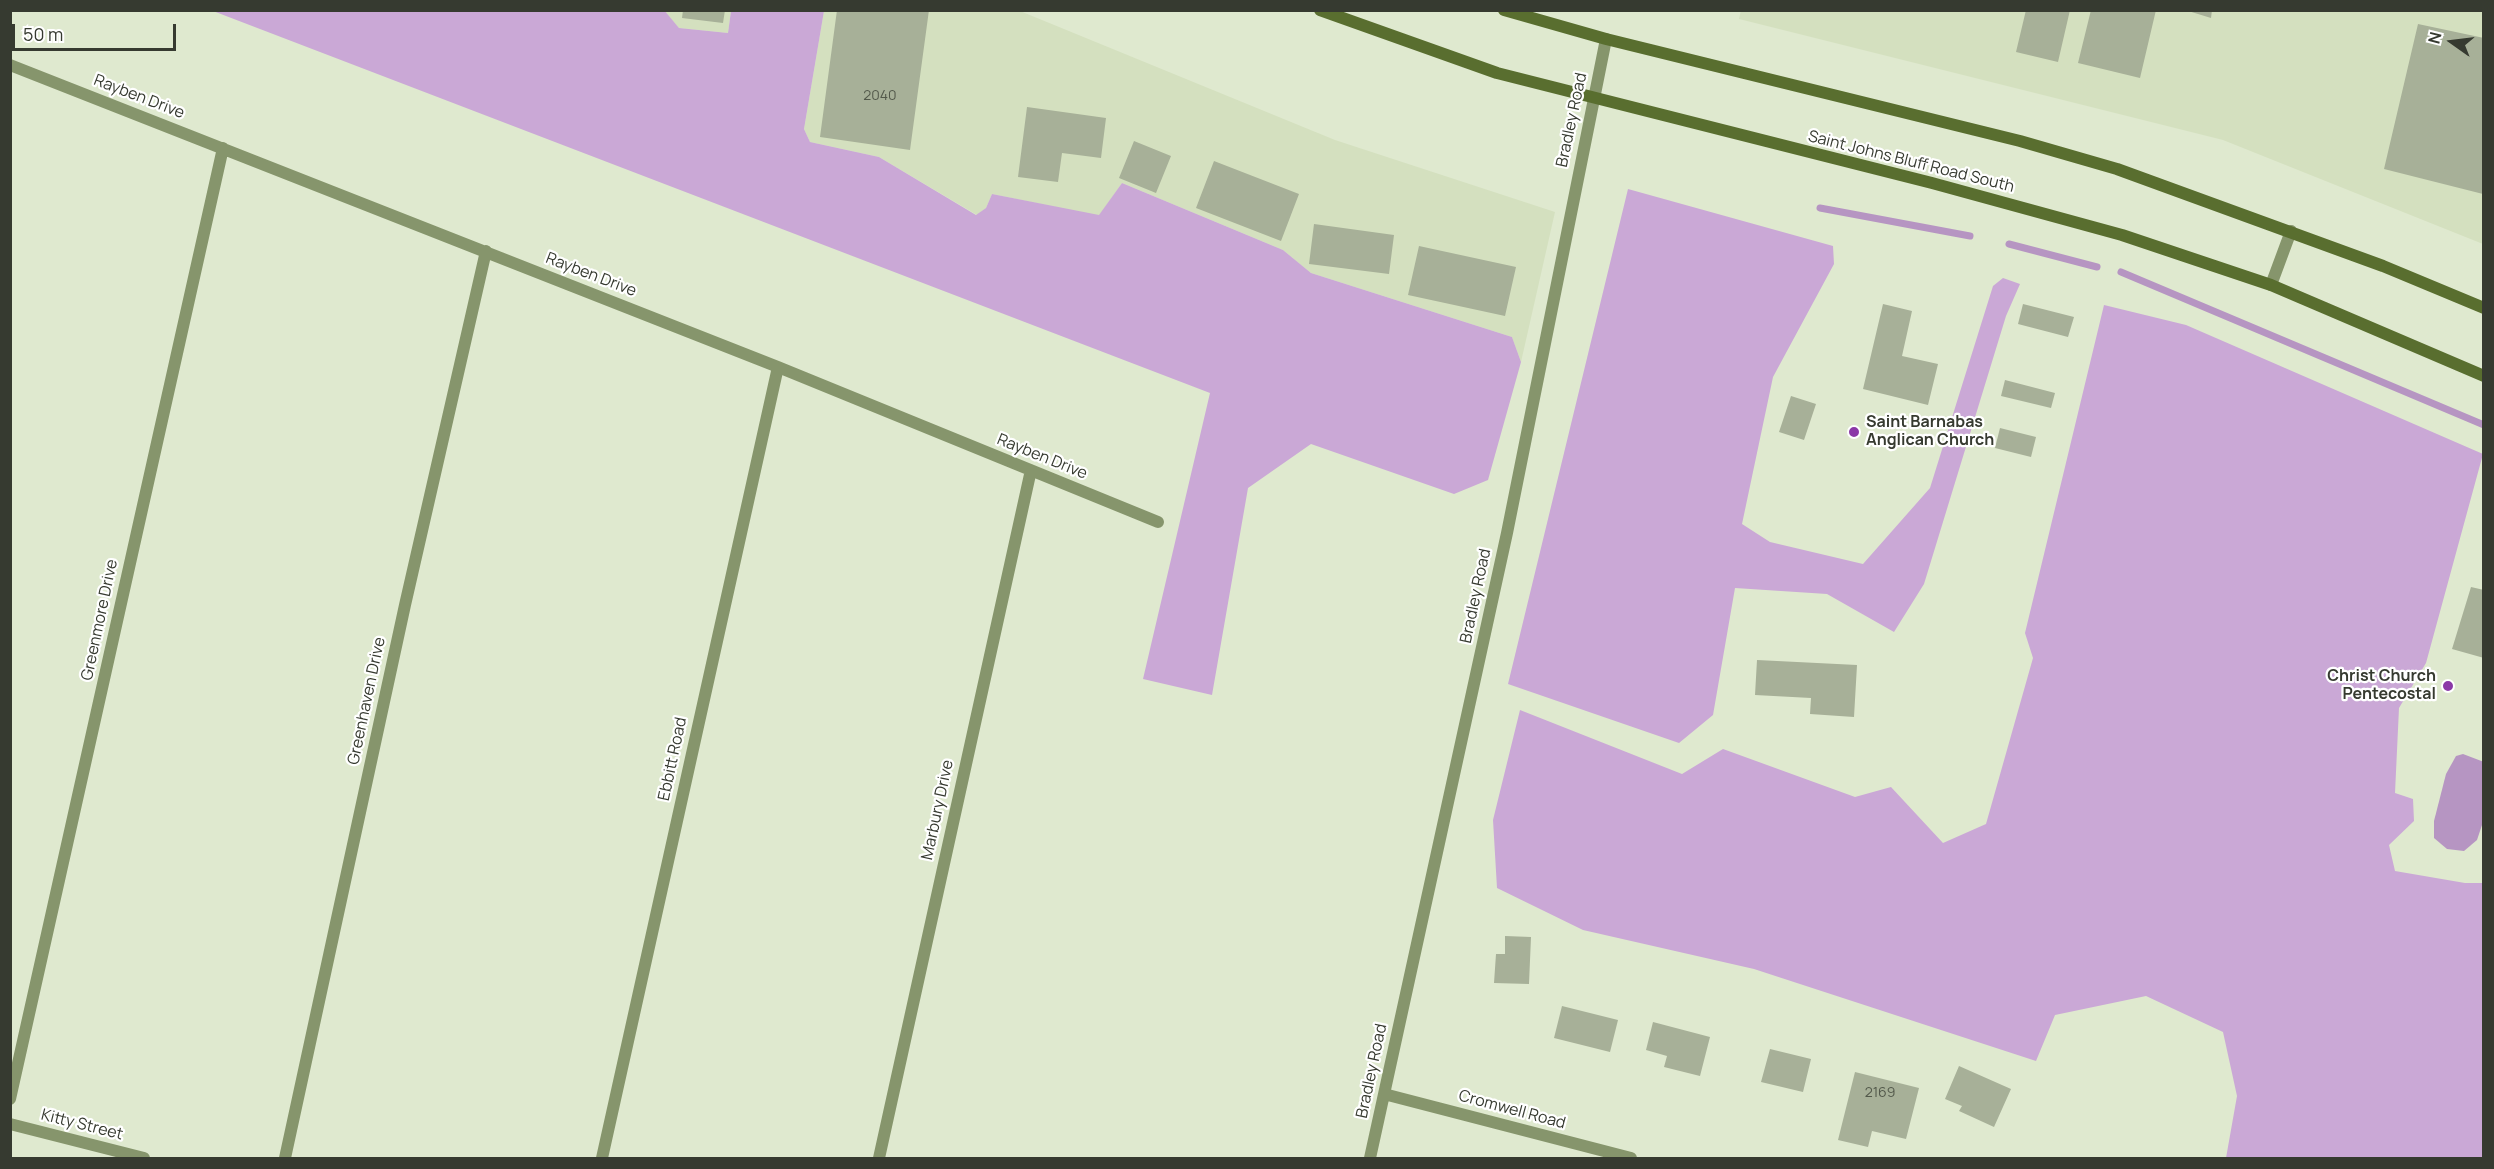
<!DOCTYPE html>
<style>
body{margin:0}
#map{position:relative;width:2494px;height:1169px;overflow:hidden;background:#dfe9cf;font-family:Manrope,sans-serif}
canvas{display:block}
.frame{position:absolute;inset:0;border:12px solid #363a30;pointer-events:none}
.north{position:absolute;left:2422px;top:12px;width:60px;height:60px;-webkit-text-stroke:4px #fff;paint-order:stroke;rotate:284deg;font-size:16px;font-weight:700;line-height:24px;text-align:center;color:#363a30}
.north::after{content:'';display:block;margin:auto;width:21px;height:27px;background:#363a30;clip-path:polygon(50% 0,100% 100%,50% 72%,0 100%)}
.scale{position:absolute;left:12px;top:24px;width:164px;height:27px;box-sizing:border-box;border:3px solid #363a30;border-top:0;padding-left:8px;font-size:18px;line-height:21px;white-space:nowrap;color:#363a30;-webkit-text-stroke:4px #fff;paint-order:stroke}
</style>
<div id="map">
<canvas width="2494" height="1169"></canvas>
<div class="frame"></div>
<div class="north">N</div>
<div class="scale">50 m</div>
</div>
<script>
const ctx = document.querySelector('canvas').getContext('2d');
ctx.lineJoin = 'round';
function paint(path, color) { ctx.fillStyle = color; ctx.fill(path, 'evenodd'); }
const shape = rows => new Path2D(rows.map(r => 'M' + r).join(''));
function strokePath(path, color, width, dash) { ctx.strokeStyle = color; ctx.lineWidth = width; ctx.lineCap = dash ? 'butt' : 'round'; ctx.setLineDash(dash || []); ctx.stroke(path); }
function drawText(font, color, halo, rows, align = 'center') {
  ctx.font = font + ' Manrope,sans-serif'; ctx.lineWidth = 4.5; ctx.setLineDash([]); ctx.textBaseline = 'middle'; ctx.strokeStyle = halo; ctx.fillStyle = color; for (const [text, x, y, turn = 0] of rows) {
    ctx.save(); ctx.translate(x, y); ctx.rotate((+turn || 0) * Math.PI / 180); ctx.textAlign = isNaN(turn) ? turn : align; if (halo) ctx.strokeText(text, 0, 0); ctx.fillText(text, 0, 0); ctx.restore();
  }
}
paint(shape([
 [1741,10,2483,11,2483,244,2223,140,1739,19],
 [664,11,731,11,728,33,679,28],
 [824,11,1020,11,1335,140,1555,212,1521,362,1512,337,1311,273,1283,250,1122,183,1099,216,992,194,986,208,977,215,879,157,810,142,804,129]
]), '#d4e0bf');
paint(shape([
 [664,10,679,28,728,33,731,11,824,11,804,129,810,142,879,157,976,215,986,208,992,194,1099,215,1122,183,1283,250,1311,273,1512,337,1521,362,1488,480,1454,494,1311,444,1248,488,1212,695,1143,679,1210,393,213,11],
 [1628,189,1833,246,1834,264,1773,377,1742,524,1770,542,1863,564,1930,488,1993,286,2003,278,2020,284,2006,316,1924,584,1894,632,1827,594,1735,588,1713,715,1679,743,1508,684],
 [2104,305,2186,325,2483,454,2426,663,2399,708,2395,793,2413,799,2414,821,2389,845,2395,871,2465,883,2483,883,2483,1158,2226,1158,2237,1096,2223,1032,2146,996,2055,1015,2036,1061,1754,969,1583,930,1497,888,1493,820,1520,710,1682,774,1723,749,1855,797,1891,787,1943,843,1986,824,2033,658,2025,633]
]), '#caa8d6');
paint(shape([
 [2463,754,2484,762,2483,822,2477,840,2464,851,2447,849,2434,838,2434,821,2446,774,2456,756]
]), '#b695c2');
strokePath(shape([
 [1820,208,1970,236],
 [2009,244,2097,267],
 [2121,272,2484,425]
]), '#b695c2', 7);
paint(shape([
 [683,10,725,10,723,23,682,18],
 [837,10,929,10,910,150,820,137],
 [2026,10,2070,10,2058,62,2016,52],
 [2091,10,2156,10,2140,78,2078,63],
 [2185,10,2212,10,2211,18],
 [2418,24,2484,38,2483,194,2384,169],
 [1027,107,1106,118,1101,158,1062,153,1058,182,1018,177],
 [1134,141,1171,156,1156,193,1119,178],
 [1214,161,1299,194,1281,241,1196,208],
 [1314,224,1394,235,1389,274,1309,264],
 [1419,246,1516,267,1505,316,1408,295],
 [1883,304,1912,311,1902,356,1938,364,1928,405,1863,389],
 [2023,304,2074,317,2068,337,2018,324],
 [2005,380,2055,393,2051,408,2001,396],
 [1791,396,1816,404,1804,440,1779,432],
 [2000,428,2036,437,2031,457,1995,448],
 [2471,587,2484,590,2484,658,2452,649],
 [1757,660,1857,665,1854,717,1810,714,1811,698,1755,695],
 [1505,936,1531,937,1529,984,1494,983,1496,954,1505,954],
 [1562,1006,1618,1020,1610,1052,1554,1038],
 [1653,1022,1710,1037,1700,1076,1664,1067,1667,1056,1646,1050],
 [1770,1049,1811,1059,1803,1092,1761,1082],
 [1959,1066,2011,1089,1994,1127,1959,1111,1962,1106,1945,1099],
 [1855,1072,1919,1088,1906,1139,1872,1131,1868,1147,1838,1140]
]), '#a7b098');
strokePath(shape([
 [10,65,778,367,1158,522],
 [2271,285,2291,231],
 [1384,1094,1631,1158],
 [10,1099,223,148],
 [10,1124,144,1158],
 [285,1158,405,605,486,251],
 [602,1158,778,367],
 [879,1158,1031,470],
 [1370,1158,1507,533,1606,39]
]), '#86956c', 12);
strokePath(shape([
 [1320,10,1497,73,1932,183,2122,235,2271,285,2484,376],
 [1504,10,1606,39,2020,141,2117,169,2383,266,2484,308]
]), '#596e2f', 12);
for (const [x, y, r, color] of [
 [1854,432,6,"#8b38a7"],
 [2448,686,6,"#8b38a7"]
]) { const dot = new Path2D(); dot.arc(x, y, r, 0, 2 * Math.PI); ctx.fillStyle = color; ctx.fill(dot); strokePath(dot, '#fff', 2); }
drawText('14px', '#52584a', null, [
 ["2040",880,96],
 ["2169",1880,1093]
]);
drawText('16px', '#363a30', '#fff', [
 ["Rayben Drive",139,97,21],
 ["Bradley Road",1572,120,-78],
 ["Saint Johns Bluff Road South",1911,162,14],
 ["Rayben Drive",591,275,21],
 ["Rayben Drive",1042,457,22],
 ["Bradley Road",1476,596,-78],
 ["Greenmore Drive",100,620,-78],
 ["Greenhaven Drive",367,701,-78],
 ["Ebbitt Road",673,759,-78],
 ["Marbury Drive",938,810,-78],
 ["Bradley Road",1372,1071,-78],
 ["Cromwell Road",1512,1110,15],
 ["Kitty Street",82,1125,14]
]);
drawText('bold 16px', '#363a30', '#fff', [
 ["Saint Barnabas",1866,423],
 ["Anglican Church",1866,441],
 ["Christ Church",2436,677,"right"],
 ["Pentecostal",2436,695,"right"]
], 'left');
</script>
